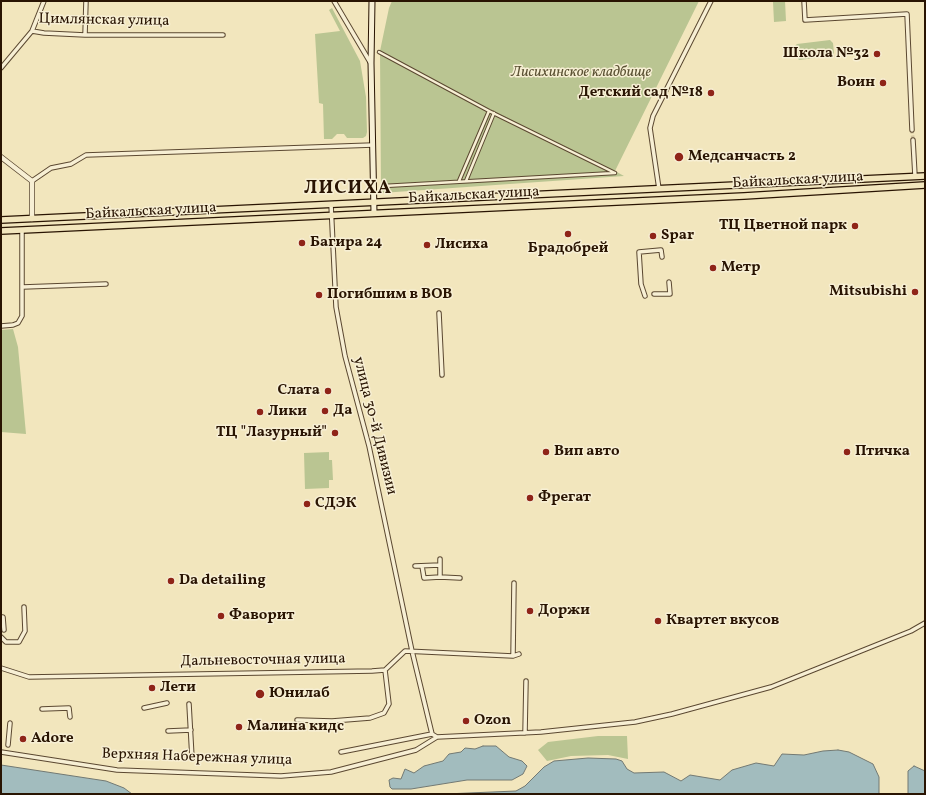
<!DOCTYPE html>
<meta charset="utf-8">
<style>
body{margin:0}
#map{position:relative;width:926px;height:795px;overflow:hidden;background:#f2e6bd;font-family:Vollkorn,serif}
canvas{display:block}
.frame{position:absolute;inset:0;border:2px solid #291402;pointer-events:none}
</style>
<div id="map">
<canvas width="926" height="795"></canvas>
<div class="frame"></div>
</div>
<script>
const ctx = document.querySelector('canvas').getContext('2d');
ctx.lineJoin = 'round';
function paint(path, color) { ctx.fillStyle = color; ctx.fill(path, 'evenodd'); }
const shape = rows => new Path2D(rows.map(r => 'M' + r).join(''));
function strokePath(path, color, width, dash) { ctx.strokeStyle = color; ctx.lineWidth = width; ctx.lineCap = dash ? 'butt' : 'round'; ctx.setLineDash(dash || []); ctx.stroke(path); }
function drawText(font, color, halo, rows, align = 'center') {
  ctx.font = font + ' Vollkorn,serif'; ctx.lineWidth = 3; ctx.setLineDash([]); ctx.textBaseline = 'middle'; ctx.strokeStyle = halo; ctx.fillStyle = color; for (const [text, x, y, turn = 0] of rows) {
    ctx.save(); ctx.translate(x, y); ctx.rotate((+turn || 0) * Math.PI / 180); ctx.textAlign = isNaN(turn) ? turn : align; if (halo) ctx.strokeText(text, 0, 0); ctx.fillText(text, 0, 0); ctx.restore();
  }
}
paint(shape([
 [392,1,699,1,615,171,624,176,381,193,380,51,389,8],
 [785,1,786,21,774,22,773,2],
 [332,8,360,61,366,97,367,132,366,136,363,138,347,138,344,134,337,134,332,139,324,139,323,104,319,103,315,34,340,31,329,10],
 [830,40,833,43,834,53,831,56,799,60,797,57,795,46,797,44],
 [13,329,18,347,26,434,1,432,1,330],
 [329,452,329,460,332,460,333,480,329,480,329,488,305,489,304,453],
 [598,736,627,736,628,759,608,755,571,756,547,761,538,750,548,742]
]), '#bac592');
const water = shape([
 [483,746,496,746,509,757,522,761,527,766,523,774,512,780,467,780,411,789,392,789,390,787,389,780,393,778,401,779,405,769,414,773,424,766,443,761,449,754,461,752,465,748,475,749,483,746],
 [838,750,849,752,873,764,879,777,879,794,445,794,516,791,525,786,544,767,554,761,588,758,616,759,622,761,627,769,634,773,664,772,681,781,690,775,720,780,732,770,756,763,774,766,782,754,804,755,823,751,838,750],
 [1,765,106,781,124,788,132,794,1,794,1,765],
 [914,766,925,771,925,794,908,794,908,771,914,766]
]);
paint(water, '#a2bcbe');
strokePath(water, '#727973', 1);
strokePath(shape([
 [912,130,913,140]
]), '#d4c6a1', 3.5, [3.5, 2]);
const pedestrian = shape([
 [379,52,489,111,615,173],
 [459,181,489,111],
 [466,181,494,113],
 [384,186,615,173]
]);
const minor = shape([
 [334,1,370,62],
 [804,1,805,20,907,14,912,130],
 [32,31,44,1],
 [85,35,86,1],
 [1,68,32,31,44,33,85,35,223,35],
 [913,140,915,176],
 [32,181,51,168,71,164,86,155,373,145],
 [659,189,650,128,653,116,711,1],
 [331,204,336,307,345,356,369,446,412,651,432,734,437,737],
 [23,287,106,284],
 [654,294,670,294,669,282],
 [645,296,641,284,639,252,661,250,662,257],
 [439,313,442,375],
 [1,326,13,325,18,323,22,316,22,230],
 [415,566,440,565,440,559],
 [422,566,424,578,440,577,440,565],
 [440,577,460,578],
 [1,617,3,617,4,630],
 [1,637,6,642,19,642,25,631,24,607],
 [513,656,514,583],
 [1,668,29,677,372,671,385,670,405,651,513,656,519,654],
 [189,704,192,758],
 [144,708,167,703],
 [42,709,69,708,70,717],
 [297,720,332,721,370,718,384,713,389,704,385,670],
 [168,731,191,730],
 [525,733,526,681],
 [8,745,10,723],
 [1,752,117,770,281,776,331,772,416,750,437,737,541,732,635,722,672,714,771,687,911,631,925,623],
 [341,752,432,734]
]);
const tertiary = shape([
 [1,157,32,181,32,219]
]);
const secondary = shape([
 [372,1,371,63,374,213]
]);
const primary = shape([
 [1,220,925,176],
 [1,231,744,196,925,185]
]);
strokePath(pedestrian, '#5b4831', 4.5);
strokePath(minor, '#5b4831', 5.5);
strokePath(tertiary, '#5b4831', 6);
strokePath(secondary, '#291402', 7);
strokePath(primary, '#291402', 8);
strokePath(pedestrian, '#f7efd4', 2.5);
strokePath(minor, '#f7efd4', 3.5);
strokePath(tertiary, '#f7efd4', 4.5);
strokePath(secondary, '#f7efd4', 5);
strokePath(primary, '#f2e6bd', 5.5);
for (const [x, y, r, color] of [
 [877,54,4,"#8f2418"],
 [883,83,4,"#8f2418"],
 [711,93,4,"#8f2418"],
 [679,157,5,"#8f2418"],
 [855,226,4,"#8f2418"],
 [568,234,4,"#8f2418"],
 [653,236,4,"#8f2418"],
 [302,243,4,"#8f2418"],
 [427,245,4,"#8f2418"],
 [713,268,4,"#8f2418"],
 [915,292,4,"#8f2418"],
 [319,295,4,"#8f2418"],
 [328,391,4,"#8f2418"],
 [325,411,4,"#8f2418"],
 [260,412,4,"#8f2418"],
 [335,433,4,"#8f2418"],
 [546,452,4,"#8f2418"],
 [847,452,4,"#8f2418"],
 [530,498,4,"#8f2418"],
 [307,504,4,"#8f2418"],
 [171,581,4,"#8f2418"],
 [530,611,4,"#8f2418"],
 [221,616,4,"#8f2418"],
 [658,621,4,"#8f2418"],
 [152,688,4,"#8f2418"],
 [260,694,5,"#8f2418"],
 [466,721,4,"#8f2418"],
 [239,727,4,"#8f2418"],
 [23,739,4,"#8f2418"]
]) { const dot = new Path2D(); dot.arc(x, y, r, 0, 2 * Math.PI); ctx.fillStyle = color; ctx.fill(dot); strokePath(dot, '#f7efd4', 1.5); }
drawText('15px', '#291402', '#f7efd4', [
 ["Цимлянская улица",104,21,1],
 ["Байкальская улица",798,181,-3],
 ["Байкальская улица",474,196,-3],
 ["Байкальская улица",151,212,-3],
 ["улица 30-й Дивизии",374,426,76],
 ["Дальневосточная улица",263,661,-1],
 ["Верхняя Набережная улица",197,758,2]
]);
drawText('bold 15px', '#291402', '#f7efd4', [
 ["Школа №32",869,54,"right"],
 ["Воин",875,83,"right"],
 ["Детский сад №18",703,93,"right"],
 ["Медсанчасть 2",688,157],
 ["ТЦ Цветной парк",847,226,"right"],
 ["Spar",661,236],
 ["Багира 24",310,243],
 ["Лисиха",435,245],
 ["Брадобрей",568,249,"center"],
 ["Метр",721,268],
 ["Mitsubishi",907,292,"right"],
 ["Погибшим в ВОВ",327,295],
 ["Слата",320,391,"right"],
 ["Да",333,411],
 ["Лики",268,412],
 ["ТЦ \"Лазурный\"",327,433,"right"],
 ["Вип авто",554,452],
 ["Птичка",855,452],
 ["Фрегат",538,498],
 ["СДЭК",315,504],
 ["Da detailing",179,581],
 ["Доржи",538,611],
 ["Фаворит",229,616],
 ["Квартет вкусов",666,621],
 ["Лети",160,688],
 ["Юнилаб",269,694],
 ["Ozon",474,721],
 ["Малина кидс",247,727],
 ["Adore",31,739]
], 'left');
drawText('italic 15px', '#5c5234', '#f7efd4', [
 ["Лисихинское кладбище",581,73]
]);
ctx.letterSpacing = '1px';
drawText('bold 19px', '#291402', '#f7efd4', [
 ["ЛИСИХА",348,190]
]);
ctx.letterSpacing = '0px';
</script>
